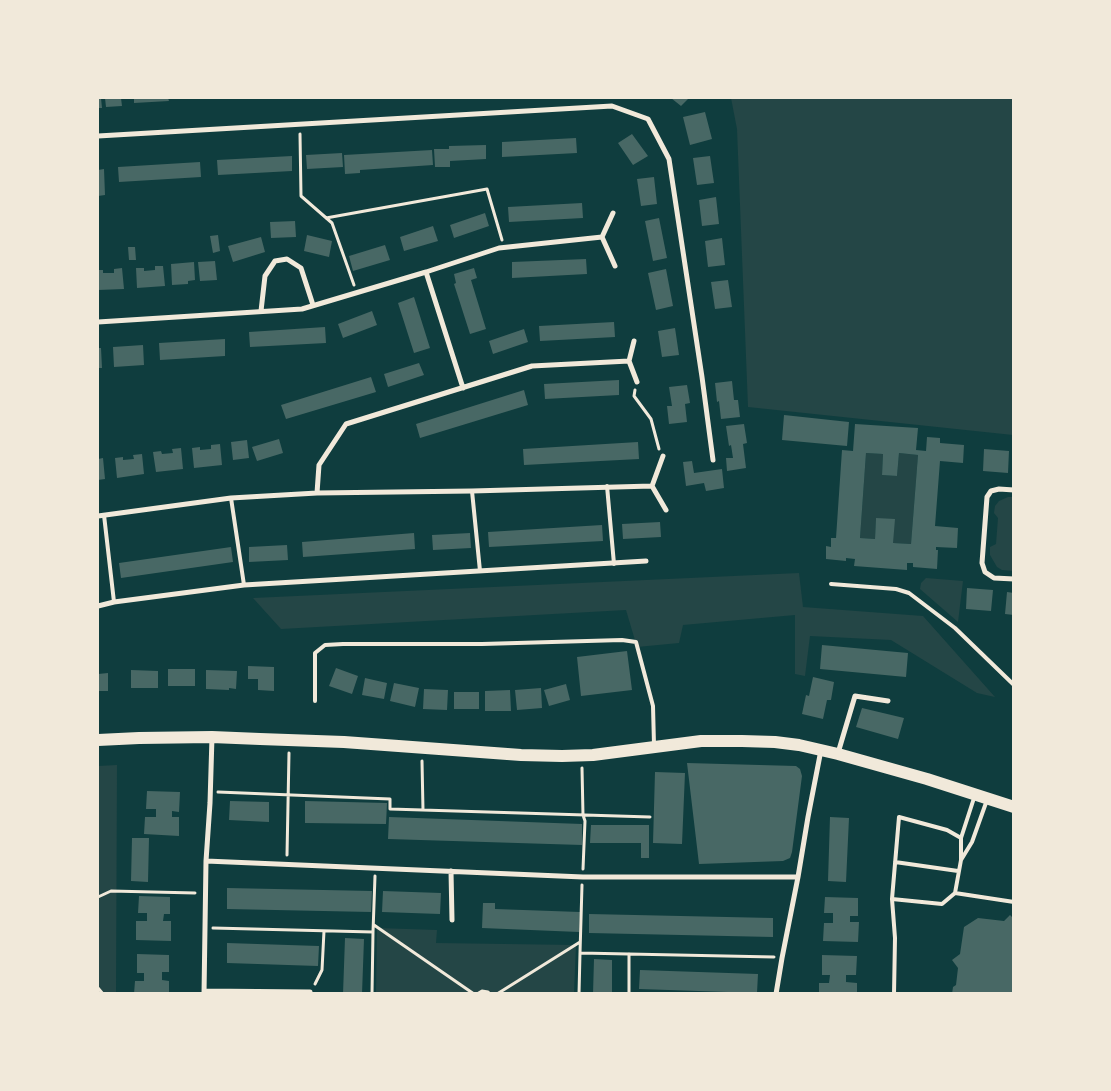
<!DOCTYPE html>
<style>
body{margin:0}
#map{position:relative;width:1111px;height:1091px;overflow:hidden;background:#0f3d3e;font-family:"Titillium Web",sans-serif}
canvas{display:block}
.frame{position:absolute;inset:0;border:99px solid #f1e9da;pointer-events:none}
</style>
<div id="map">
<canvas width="1111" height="1091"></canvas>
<div class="frame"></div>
</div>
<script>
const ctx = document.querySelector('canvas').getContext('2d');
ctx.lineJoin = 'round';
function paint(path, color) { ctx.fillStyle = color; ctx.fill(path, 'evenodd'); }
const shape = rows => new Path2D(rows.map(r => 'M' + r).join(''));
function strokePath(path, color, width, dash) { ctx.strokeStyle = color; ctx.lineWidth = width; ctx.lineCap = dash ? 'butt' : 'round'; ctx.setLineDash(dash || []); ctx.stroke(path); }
paint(shape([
 [731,98,1013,98,1013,435,748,407,737,129],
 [866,453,883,454,882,475,897,476,899,453,918,455,911,544,893,543,876,518,875,539,860,538],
 [1008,497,1013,497,1013,571,1002,570,997,567,990,555,990,547,996,544,998,518,994,513,995,506,999,501],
 [799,573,803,607,923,616,995,697,977,693,891,640,810,636,805,676,795,674,795,615,683,625,679,643,637,647,626,610,281,629,253,598],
 [926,578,963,581,958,622,920,589,921,583],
 [117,765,116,993,98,993,98,766],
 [377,928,437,930,436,943,576,945,574,993,376,994]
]), '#244646');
paint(shape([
 [98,98,101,98,102,108,98,108],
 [105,98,121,98,122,106,106,107],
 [134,98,168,98,169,101,134,103],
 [671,98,689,98,681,106],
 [705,112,712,139,690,145,683,117],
 [632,134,648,156,633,165,618,143],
 [576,138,577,153,502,157,502,142],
 [486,145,486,159,450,161,450,167,435,167,434,149,449,149,449,146],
 [432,150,433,165,360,170,360,173,345,174,344,155],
 [342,153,343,167,307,169,306,155],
 [292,156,292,171,218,175,217,160],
 [710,156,714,183,697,185,693,158],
 [200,162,201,177,119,182,118,167],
 [104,169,105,195,98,196,98,170],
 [654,177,657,204,641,206,637,179],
 [716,197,719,224,702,226,699,200],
 [582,203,583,218,509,222,508,207],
 [485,213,489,226,454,238,450,225],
 [659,218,667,258,653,261,645,221],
 [295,221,296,237,271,238,270,222],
 [433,226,438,241,404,251,400,237],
 [218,235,220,251,213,253,210,236],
 [307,235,332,241,329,257,304,251],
 [261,237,265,252,233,262,228,246],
 [722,238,725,265,708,267,705,241],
 [385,245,390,260,353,271,349,256],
 [128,247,135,247,136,260,129,260],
 [586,259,587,274,512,278,512,262],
 [215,261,217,280,200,281,198,262],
 [194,262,195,280,188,281,188,284,172,285,171,264],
 [155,266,163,266,165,286,137,288,136,268,144,268,144,271,155,270],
 [122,268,124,289,98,290,98,270,103,270,103,273,114,273,114,269],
 [474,268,477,278,471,280,486,329,470,334,454,284,456,283,454,274],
 [666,269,673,306,656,310,648,273],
 [728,280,732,307,715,309,711,282],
 [414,297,430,348,414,353,398,303],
 [372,311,377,325,343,338,338,324],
 [614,322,615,337,540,341,539,326],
 [325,327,326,343,250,347,249,332],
 [675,328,679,355,662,357,658,331],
 [524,329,528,342,493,354,489,341],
 [225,339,225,356,160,360,159,343],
 [143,345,144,365,114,367,113,347],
 [98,348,101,348,102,368,98,368],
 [419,363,424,375,388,387,384,374],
 [371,377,376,392,286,419,281,405],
 [619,380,619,395,545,399,544,384],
 [732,381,734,400,738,400,740,417,721,419,719,401,717,402,715,383],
 [687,385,690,403,685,404,687,422,669,424,667,406,672,406,669,387],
 [524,390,528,405,420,438,416,424],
 [784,415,849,422,847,446,782,440],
 [744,424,747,443,743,444,746,468,727,471,726,458,733,458,731,445,729,446,726,426],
 [855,424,918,428,916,450,926,451,927,437,940,438,940,443,964,445,963,463,940,461,935,526,958,528,957,548,936,547,936,550,938,550,937,569,913,567,913,563,907,563,907,570,854,566,855,559,846,558,846,561,826,559,826,546,831,547,831,538,836,538,842,450,853,451],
 [866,453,883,454,882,475,897,476,899,453,918,455,911,544,893,543,895,519,876,518,875,539,860,538],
 [279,439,283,453,257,461,252,447],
 [247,440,249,458,233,460,231,442],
 [638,442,639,459,524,465,523,449],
 [220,444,222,465,194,468,192,448,200,447,200,450,211,449,211,445],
 [181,448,183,469,156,472,153,452,161,451,162,454,173,453,172,449],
 [984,449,1009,451,1008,473,983,471],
 [142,454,144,474,117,478,115,458,123,457,123,460,134,459,133,455],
 [103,458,105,479,98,480,98,459],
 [692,461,694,473,722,469,724,488,706,491,704,483,686,486,683,462],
 [660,522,661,537,623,539,622,524],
 [602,525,603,541,489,547,488,532],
 [414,533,415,549,303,557,302,542],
 [470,533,471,548,433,550,432,535],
 [287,545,288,560,249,562,249,547],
 [231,547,233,562,121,578,119,563],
 [967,588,993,590,991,611,966,609],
 [1007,592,1014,593,1014,615,1005,614],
 [822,645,908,653,906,677,820,669],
 [627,651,632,690,581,696,577,657],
 [248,666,274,667,274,691,258,690,258,679,248,679],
 [336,668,358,676,352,694,329,686],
 [168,669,195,669,195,686,168,686],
 [131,670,158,671,158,688,131,688],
 [206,670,237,671,236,689,229,688,229,690,206,689],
 [108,673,108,691,98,691,98,674],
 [813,677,834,682,831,700,827,700,823,719,802,714,806,695,809,696],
 [365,678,387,683,384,699,362,695],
 [394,683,419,688,415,707,390,701],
 [566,684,570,700,549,706,544,690],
 [541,688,542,708,517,710,515,690],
 [424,689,448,690,447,710,423,709],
 [510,690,511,711,485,711,485,691],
 [454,692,479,692,479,709,454,709],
 [862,708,904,718,898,739,856,727],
 [687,763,796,766,800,769,802,776,792,852,790,858,783,861,699,864],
 [655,772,685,773,682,844,653,843],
 [147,791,180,792,179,812,172,811,172,817,179,817,179,836,144,834,145,817,156,817,156,809,146,809],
 [230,801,269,802,269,822,229,820],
 [305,801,387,803,386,824,305,823],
 [389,817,582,824,582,845,388,839],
 [830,817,849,818,846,882,828,881],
 [591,825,649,825,649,858,641,858,641,843,590,843],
 [132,838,149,838,148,882,131,881],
 [227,888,372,891,371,912,227,909],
 [383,891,441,893,440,914,382,912],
 [139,896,170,897,170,914,164,914,163,921,171,921,171,941,136,940,136,921,147,921,147,913,138,913],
 [825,897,858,898,858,916,850,916,850,922,859,922,858,942,823,941,824,923,833,923,833,913,824,913],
 [483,903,495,903,495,909,580,912,579,932,482,928],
 [589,914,773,918,773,937,589,933],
 [1010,915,1014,919,1014,994,952,994,953,987,956,985,958,968,952,960,960,954,964,927,978,918,1004,921],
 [345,938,364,939,362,994,343,994],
 [227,943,319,946,318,966,227,963],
 [137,954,169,955,169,972,162,972,162,980,169,981,169,994,134,994,135,981,144,981,144,973,137,973],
 [822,955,857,956,856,975,846,975,846,982,857,983,857,994,819,994,819,983,829,983,830,975,822,975],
 [594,959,612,960,612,994,593,994],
 [640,970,758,974,757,993,639,989]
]), '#486865');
strokePath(shape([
 [300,134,301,196,332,223,354,285],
 [326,218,487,189,502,240],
 [635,390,634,396,651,419,659,449],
 [422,761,423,810],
 [582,768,583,815,585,821,583,869],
 [218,792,390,799,390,809,650,817],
 [287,855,289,753],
 [98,897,111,891,195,893],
 [374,925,474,994],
 [213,928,373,932,372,994],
 [373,932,375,876],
 [580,953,582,885],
 [315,984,322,970,324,931],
 [98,988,103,994],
 [477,994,482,991,488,992,490,994],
 [497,994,580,942],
 [579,994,580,953,774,957],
 [629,994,629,954]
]), '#f1e9da', 3);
strokePath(shape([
 [607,486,614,564],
 [472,491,480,571],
 [231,498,244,585],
 [104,515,114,602],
 [831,584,896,589,909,593,955,628,1014,685],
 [315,701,315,653,325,645,343,644,482,644,622,640,636,642,653,706,654,745],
 [961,860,972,842,987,800],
 [895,862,958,871],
 [955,893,1014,902],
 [892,899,942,904,955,893,961,860,961,838,974,798],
 [894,994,895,938,892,899,899,817,947,830,961,838]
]), '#f1e9da', 4);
strokePath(shape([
 [98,136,612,106,648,119,669,159,702,377,713,460],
 [613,213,602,237,615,266],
 [426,272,463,388],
 [261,311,265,276,275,261,287,259,301,268,313,305],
 [98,322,302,309,426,272,499,248,602,237],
 [634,341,629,361,637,382],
 [663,456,652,486,666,510],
 [1014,490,999,489,991,491,987,497,982,563,985,572,994,578,1014,579],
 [317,493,319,465,346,424,532,366,629,361],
 [98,516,231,498,317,493,472,491,652,486],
 [98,606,114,602,244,585,646,561],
 [838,753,855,696,888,701],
 [206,861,583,877,798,877],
 [451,871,452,920],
 [204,991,310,992],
 [204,994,206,861,210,803,212,737],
 [776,994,782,958,798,877,808,817,821,750]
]), '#f1e9da', 5);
strokePath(shape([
 [98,740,139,738,212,737,260,739,344,742,521,755,562,756,593,755,701,741,742,741,775,742,799,745,838,754,927,779,1014,807]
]), '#f1e9da', 12);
</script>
